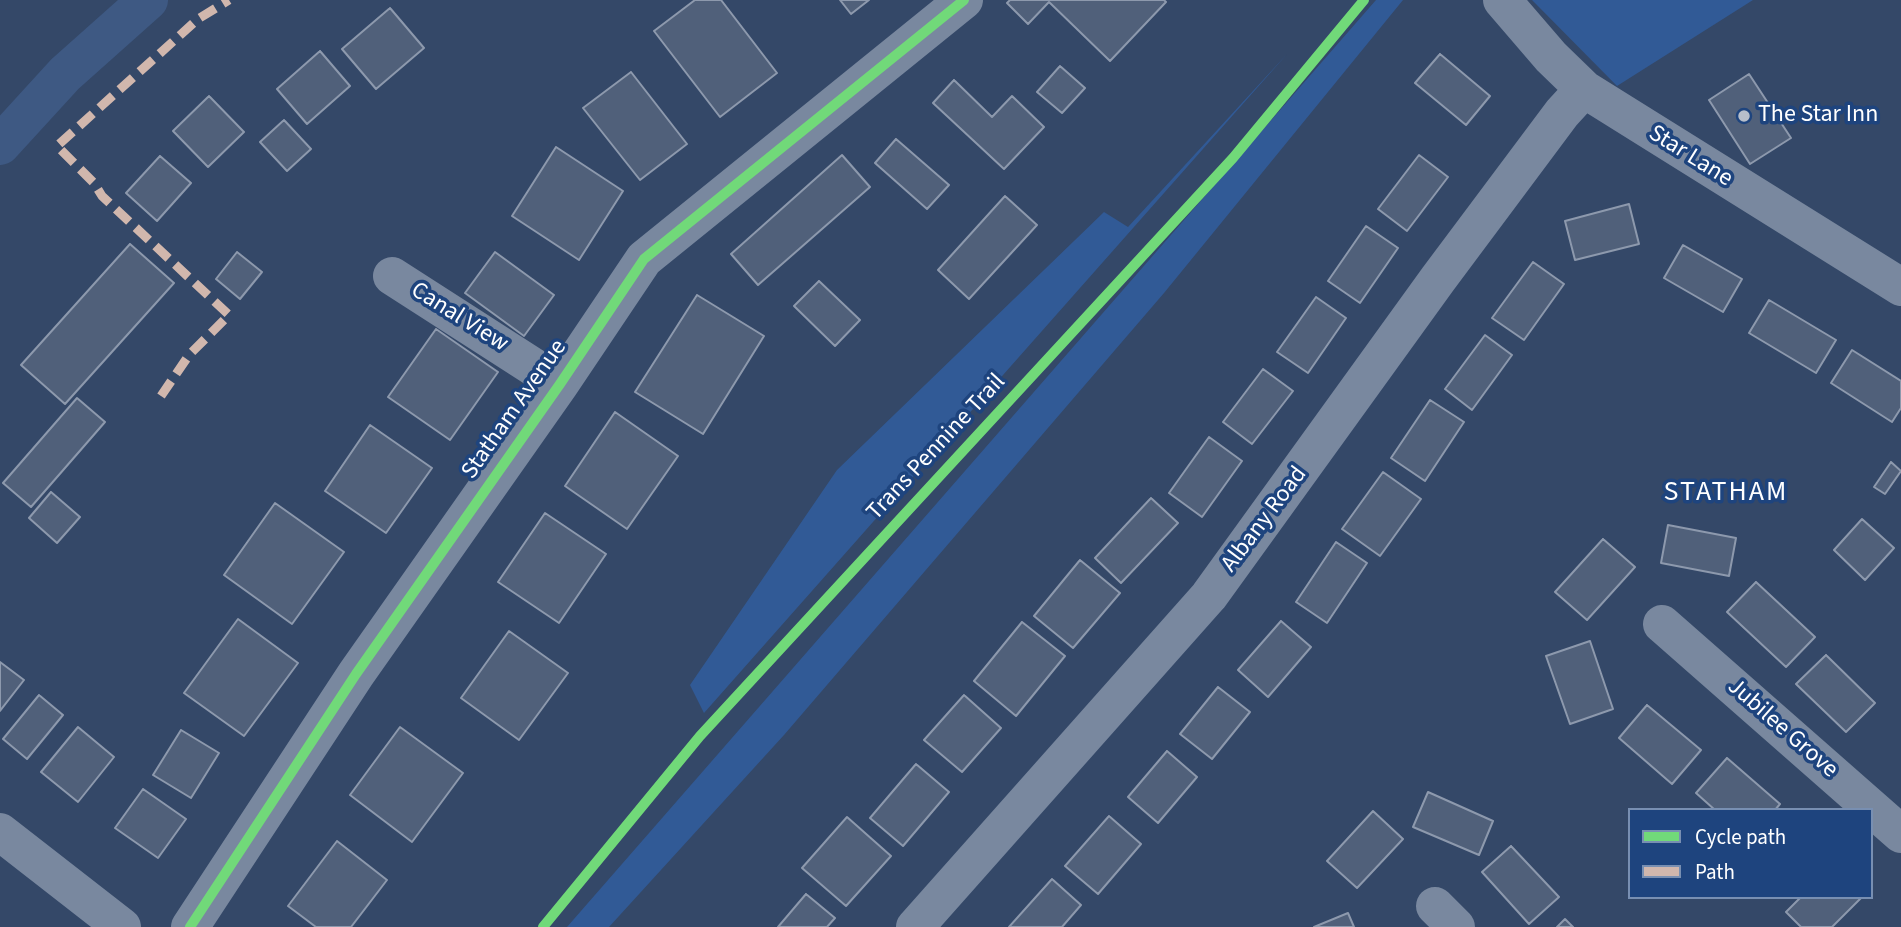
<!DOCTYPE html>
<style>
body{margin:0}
#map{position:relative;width:1901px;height:927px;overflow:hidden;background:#344868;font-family:"Source Sans 3",sans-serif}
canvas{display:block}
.legend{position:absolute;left:1628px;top:808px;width:245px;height:91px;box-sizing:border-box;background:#1e447e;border:2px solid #788fb2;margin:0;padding:9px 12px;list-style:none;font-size:21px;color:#fff}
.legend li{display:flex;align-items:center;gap:14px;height:35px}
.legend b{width:35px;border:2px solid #788fb2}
</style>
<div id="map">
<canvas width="1901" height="927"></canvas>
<ul class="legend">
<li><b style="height:9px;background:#71d979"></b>Cycle path</li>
<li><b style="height:9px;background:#d1b7ad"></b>Path</li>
</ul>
</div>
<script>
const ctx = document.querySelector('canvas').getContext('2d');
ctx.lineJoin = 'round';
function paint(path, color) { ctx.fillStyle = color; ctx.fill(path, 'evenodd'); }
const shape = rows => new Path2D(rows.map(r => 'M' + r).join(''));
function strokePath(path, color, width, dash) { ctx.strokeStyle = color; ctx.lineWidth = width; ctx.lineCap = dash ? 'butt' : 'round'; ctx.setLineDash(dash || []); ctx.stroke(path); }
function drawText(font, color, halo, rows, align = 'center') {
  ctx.font = font + ' "Source Sans 3",sans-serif'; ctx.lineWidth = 7; ctx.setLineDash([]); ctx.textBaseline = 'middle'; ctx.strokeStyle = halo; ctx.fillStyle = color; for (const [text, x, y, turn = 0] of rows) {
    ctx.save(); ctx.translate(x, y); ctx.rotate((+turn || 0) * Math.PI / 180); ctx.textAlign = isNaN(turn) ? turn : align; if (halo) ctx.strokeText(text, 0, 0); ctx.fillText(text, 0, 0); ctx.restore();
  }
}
paint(shape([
 [1376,0,1403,0,1164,293,784,735,609,927,567,927],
 [1532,0,1753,0,1617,86],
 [1287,54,704,713,690,685,837,470,1104,212,1128,227]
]), '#315a96');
strokePath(shape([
 [0,145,65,74,148,0]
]), '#3e5983', 40);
const building = shape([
 [695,0,721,0,777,73,720,117,654,31,695,0],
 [840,0,869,0,851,14,840,0],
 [1010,0,1164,0,1166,2,1110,61,1049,2,1028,24,1007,3,1010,0],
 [390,8,424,48,376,89,342,49,390,8],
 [320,51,350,86,307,124,277,89,320,51],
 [1440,54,1490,96,1466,125,1415,83,1440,54],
 [1060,66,1085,88,1062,113,1037,92,1060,66],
 [631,72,687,144,640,180,583,108,631,72],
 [1749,74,1791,138,1750,164,1709,100,1749,74],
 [954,80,992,117,1012,96,1044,127,1004,169,933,103,954,80],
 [209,96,244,132,208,167,173,131,209,96],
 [284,120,311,149,287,171,260,142,284,120],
 [896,139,949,185,927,209,875,163,896,139],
 [556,147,623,191,579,260,512,216,556,147],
 [842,155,870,187,758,285,731,254,842,155],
 [1419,155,1448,177,1407,231,1378,209,1419,155],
 [160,156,191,183,157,221,126,193,160,156],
 [1005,196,1037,225,969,299,938,270,1005,196],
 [1629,204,1639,244,1575,260,1565,221,1629,204],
 [1366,226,1398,248,1360,303,1328,281,1366,226],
 [130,244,174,283,65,404,21,365,130,244],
 [1683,245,1742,279,1723,312,1664,278,1683,245],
 [237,252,262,272,240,299,216,279,237,252],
 [495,252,554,295,524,336,465,293,495,252],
 [1533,262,1564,284,1524,340,1492,318,1533,262],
 [819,281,860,320,835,346,794,306,819,281],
 [697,295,764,336,703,434,635,392,697,295],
 [1316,297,1346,318,1308,373,1277,352,1316,297],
 [1769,300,1836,340,1816,373,1749,333,1769,300],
 [436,329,498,372,450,440,388,397,436,329],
 [1485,335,1512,355,1472,410,1445,389,1485,335],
 [1852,350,1901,381,1901,408,1892,422,1831,383,1852,350],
 [1263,369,1293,391,1252,444,1223,422,1263,369],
 [77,398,105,422,31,507,3,483,77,398],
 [1430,400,1464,422,1425,481,1391,458,1430,400],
 [615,412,678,456,627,529,565,486,615,412],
 [370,425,432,468,386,533,325,491,370,425],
 [1209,437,1242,461,1202,517,1169,493,1209,437],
 [1891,462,1901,471,1885,494,1874,487,1891,462],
 [1383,472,1421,499,1380,556,1342,529,1383,472],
 [51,492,80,517,57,543,29,518,51,492],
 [1151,498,1178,523,1121,583,1095,558,1151,498],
 [275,503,344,552,292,624,224,575,275,503],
 [545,513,606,554,559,623,498,582,545,513],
 [1862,519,1894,548,1865,580,1834,550,1862,519],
 [1668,525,1736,538,1729,576,1661,563,1668,525],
 [1603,539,1635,567,1587,620,1555,592,1603,539],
 [1336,542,1367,563,1327,623,1296,602,1336,542],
 [1080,560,1120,593,1073,648,1034,616,1080,560],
 [1756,582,1815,637,1786,667,1727,612,1756,582],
 [238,619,298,663,244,736,184,693,238,619],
 [1281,621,1311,647,1268,697,1238,670,1281,621],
 [1022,622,1065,656,1016,716,974,681,1022,622],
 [509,631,568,673,519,740,461,698,509,631],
 [1590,641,1613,709,1570,724,1546,656,1590,641],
 [1826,655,1875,703,1846,732,1796,684,1826,655],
 [0,662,24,680,0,711,0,662],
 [1218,687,1250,712,1212,759,1180,734,1218,687],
 [39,695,63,715,27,759,3,739,39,695],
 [964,695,1001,728,962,772,924,740,964,695],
 [1647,705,1701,750,1672,784,1619,738,1647,705],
 [78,727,114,757,78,802,41,772,78,727],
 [400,727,463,773,412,842,350,795,400,727],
 [181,730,219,753,191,798,153,775,181,730],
 [1167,751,1197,777,1158,823,1128,797,1167,751],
 [1727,758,1780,804,1775,810,1715,810,1696,793,1727,758],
 [916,764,949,792,903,846,870,818,916,764],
 [143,789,186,819,158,858,115,828,143,789],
 [1428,792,1493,821,1479,855,1413,827,1428,792],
 [1373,811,1403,839,1357,888,1327,861,1373,811],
 [1109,816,1141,844,1098,894,1065,866,1109,816],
 [847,817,891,856,846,906,802,868,847,817],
 [337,841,387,880,351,927,316,927,288,906,337,841],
 [1511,846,1559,897,1529,924,1482,872,1511,846],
 [1052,879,1081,905,1062,927,1009,927,1052,879],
 [806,894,835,918,827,927,778,927,806,894],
 [1801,897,1862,897,1832,927,1801,927,1786,912,1801,897],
 [1348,913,1354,927,1314,927,1348,913],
 [1565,919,1573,927,1557,927,1565,919]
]);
paint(building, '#50607a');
strokePath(building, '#8d99ad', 2);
strokePath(shape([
 [1502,0,1551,57,1584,89,1901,287],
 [392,276,560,384],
 [1662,624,1901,834],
 [0,832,122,927],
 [1435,906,1456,927],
 [190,927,356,674,560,384,644,259,964,0],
 [915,927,1209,596,1438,279,1562,113,1584,89]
]), '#79889f', 38);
strokePath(shape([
 [161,396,189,355,229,315,102,196,94,183,57,146,198,19,229,0]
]), '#d1b7ad', 9, [18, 9]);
strokePath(shape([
 [190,927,356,674,560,384,644,259,964,0],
 [543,927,700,736,1233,158,1364,0]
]), '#71d979', 10);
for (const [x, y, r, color] of [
 [1744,116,7,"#b8bfca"]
]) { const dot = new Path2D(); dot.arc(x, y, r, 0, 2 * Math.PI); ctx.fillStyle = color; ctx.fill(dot); strokePath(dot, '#1e447e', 2.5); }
drawText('24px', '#fff', '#1e447e', [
 ["The Star Inn",1758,116]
], 'left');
drawText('24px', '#fff', '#1e447e', [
 ["Star Lane",1690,157,32],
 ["Canal View",459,318,32],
 ["Statham Avenue",515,410,-55],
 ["Trans Pennine Trail",937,448,-47],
 ["Albany Road",1265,520,-53],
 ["Jubilee Grove",1782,729,41]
]);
ctx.letterSpacing = '2px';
drawText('28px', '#fff', '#1e447e', [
 ["STATHAM",1726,494]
]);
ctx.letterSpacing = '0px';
</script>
